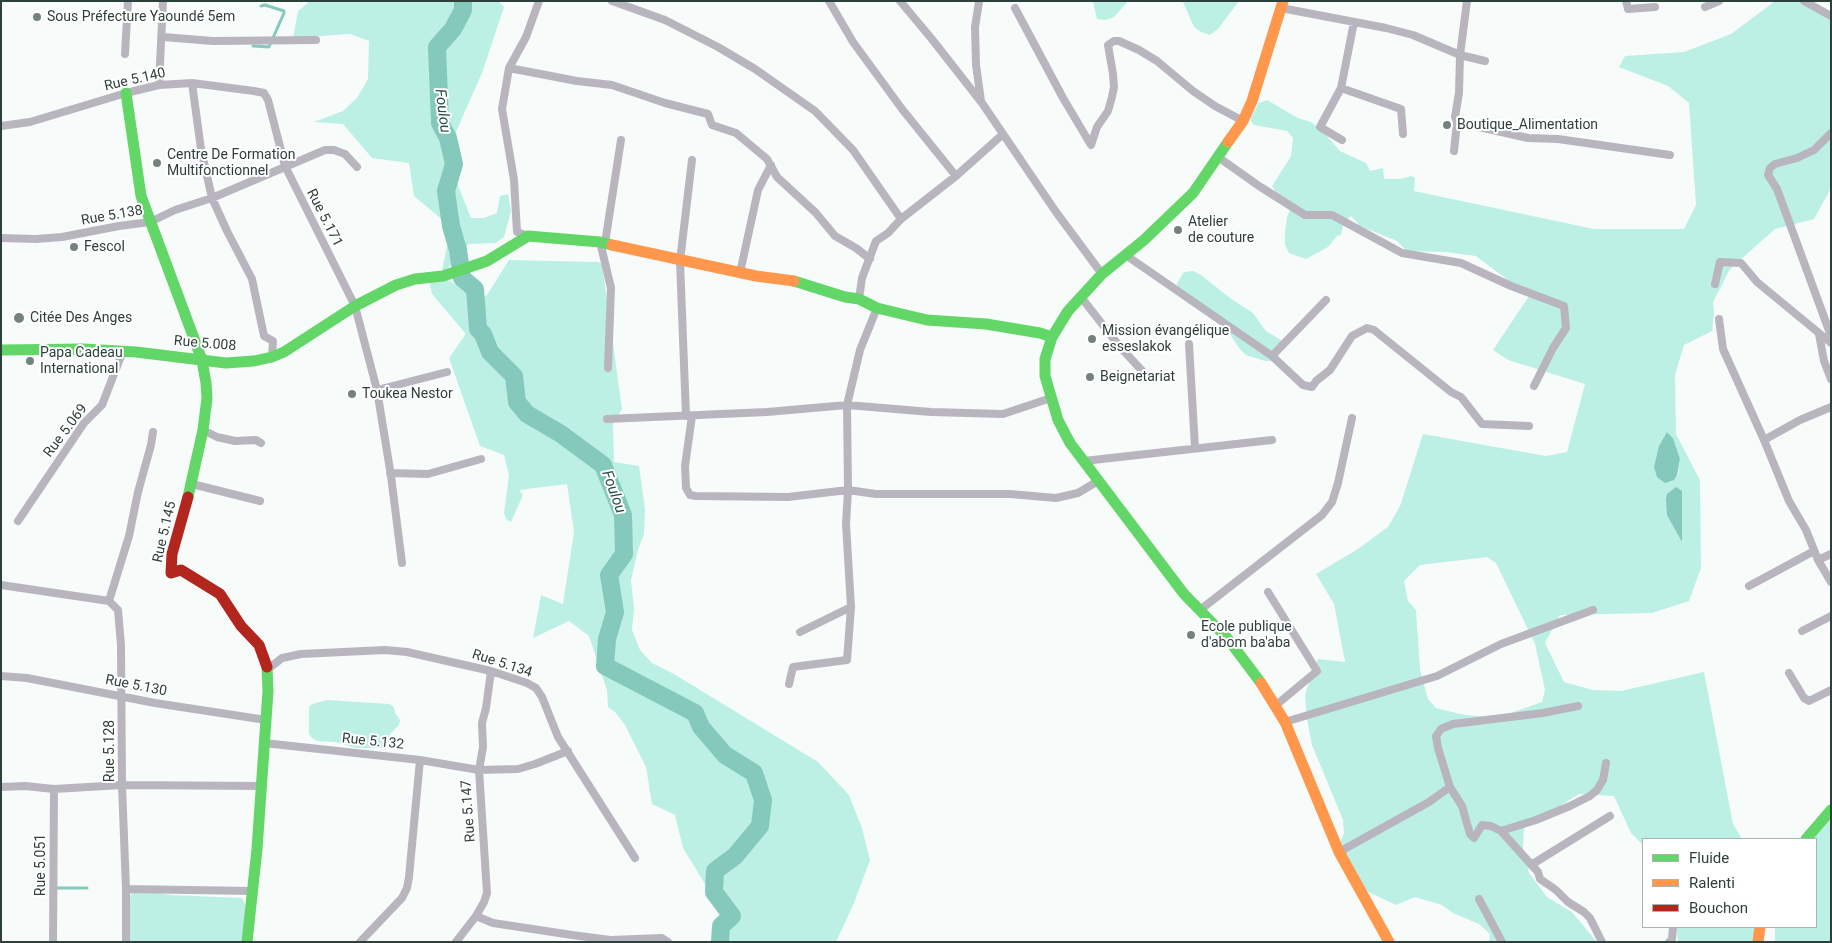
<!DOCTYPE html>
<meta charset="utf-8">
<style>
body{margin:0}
#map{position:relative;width:1832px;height:943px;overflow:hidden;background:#f7fcfb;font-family:Roboto,sans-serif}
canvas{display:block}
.frame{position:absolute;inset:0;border:2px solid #2e403c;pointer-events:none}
.legend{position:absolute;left:1642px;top:838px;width:175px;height:90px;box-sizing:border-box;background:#fff;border:1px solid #abb3b1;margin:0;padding:6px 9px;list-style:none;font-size:15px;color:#2e403c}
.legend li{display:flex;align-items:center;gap:10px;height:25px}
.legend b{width:25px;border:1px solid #abb3b1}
</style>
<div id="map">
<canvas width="1832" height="943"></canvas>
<div class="frame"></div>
<ul class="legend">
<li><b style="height:6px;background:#63d668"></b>Fluide</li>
<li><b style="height:6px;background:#ff974d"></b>Ralenti</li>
<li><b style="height:6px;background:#b3261e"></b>Bouchon</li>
</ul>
</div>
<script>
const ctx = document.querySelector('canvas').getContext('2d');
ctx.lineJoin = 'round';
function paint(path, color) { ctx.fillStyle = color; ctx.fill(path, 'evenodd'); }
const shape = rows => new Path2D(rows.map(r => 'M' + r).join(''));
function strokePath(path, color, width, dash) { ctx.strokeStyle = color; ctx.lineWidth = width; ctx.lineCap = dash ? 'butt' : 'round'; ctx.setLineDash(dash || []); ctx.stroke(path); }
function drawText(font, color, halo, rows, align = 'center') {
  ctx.font = font + ' Roboto,sans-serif'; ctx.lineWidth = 4; ctx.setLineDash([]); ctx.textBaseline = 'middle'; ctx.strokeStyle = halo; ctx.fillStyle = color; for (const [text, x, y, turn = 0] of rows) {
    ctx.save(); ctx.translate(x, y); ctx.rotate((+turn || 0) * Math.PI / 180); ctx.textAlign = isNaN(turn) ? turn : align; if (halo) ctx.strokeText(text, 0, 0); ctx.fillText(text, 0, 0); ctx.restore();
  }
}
paint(shape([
 [310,1,501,1,500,3,504,7,482,73,451,143,451,168,471,218,484,218,497,213,500,196,508,194,511,211,504,237,496,243,469,244,441,276,480,298,487,295,509,260,598,262,602,264,622,409,613,424,614,462,639,466,645,509,644,534,638,550,631,580,634,609,632,630,640,650,652,663,674,674,818,762,849,795,862,828,870,860,854,903,836,942,712,942,712,936,721,910,683,848,675,815,652,804,646,767,625,725,615,712,608,707,607,690,589,636,569,621,533,638,541,595,563,604,574,532,567,484,519,490,523,495,511,522,506,519,504,513,509,475,504,455,480,446,449,358,465,335,465,333,432,294,430,285,430,283,441,276,448,241,445,222,414,196,409,163,372,158,343,124,314,122,343,111,357,98,368,79,369,41,350,34,293,38,298,11],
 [1093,1,1128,1,1114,17,1105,20,1097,19],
 [1181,1,1239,1,1218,29,1210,35,1201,32,1194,27,1183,2],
 [1775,1,1805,1,1831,16,1831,188,1814,219,1775,229,1730,269,1713,302,1714,314,1712,331,1684,345,1675,375,1676,434,1700,480,1701,568,1689,601,1652,613,1560,615,1545,643,1564,682,1593,690,1621,691,1704,672,1733,824,1742,839,1643,839,1643,845,1631,833,1614,796,1579,794,1524,828,1523,849,1529,873,1547,897,1572,912,1597,942,1489,942,1490,934,1479,924,1453,913,1442,905,1415,897,1396,905,1358,887,1337,851,1344,833,1343,820,1312,745,1307,719,1305,694,1318,659,1345,662,1334,604,1316,574,1358,549,1388,527,1400,506,1423,434,1546,456,1567,452,1585,384,1508,360,1493,350,1529,296,1476,256,1446,252,1407,251,1397,241,1360,226,1351,216,1344,222,1341,235,1337,236,1328,247,1306,259,1289,253,1285,245,1285,232,1287,217,1292,205,1277,194,1272,186,1291,156,1293,138,1287,131,1254,125,1251,121,1251,117,1259,103,1267,100,1298,118,1311,122,1325,134,1340,151,1366,163,1370,171,1383,168,1384,179,1399,179,1412,176,1415,178,1414,191,1594,229,1684,229,1696,205,1689,103,1668,86,1619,67,1625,56,1684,52,1731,34],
 [1667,432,1673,438,1680,459,1678,476,1674,480],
 [1487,557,1496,563,1535,644,1545,690,1542,702,1508,714,1484,717,1460,714,1436,708,1428,699,1420,670,1416,610,1408,601,1404,581,1420,565],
 [1193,271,1201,275,1230,298,1253,313,1266,331,1281,340,1282,344,1273,361,1265,361,1246,355,1239,348,1226,328,1177,292,1177,283,1184,272],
 [327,700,390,704,394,707,395,713,400,720,399,725,390,734,388,746,382,748,356,748,335,742,317,741,312,738,309,734,309,707,312,704],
 [1831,808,1831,942,1775,942,1775,927,1816,927,1816,839,1805,839],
 [143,891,171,895,242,898,245,904,245,941,129,942,128,903,132,892],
 [1676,927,1758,927,1752,942,1678,942]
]), '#bcf0e5');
paint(shape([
 [1667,432,1673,438,1680,459,1677,476,1674,480,1665,483,1657,477,1654,467,1659,446],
 [1676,487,1682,491,1682,542,1667,515,1666,499,1667,494]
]), '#84c9bb');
strokePath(shape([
 [253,46,269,47,284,13,284,11,265,5,261,6],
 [53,888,87,888]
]), '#84c9bb', 3);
strokePath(shape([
 [463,1,463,10,453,29,437,47,440,123,448,138,454,164,446,191,451,226,458,250,462,278,475,289,478,329,483,334,490,352,514,376,517,402,527,414,561,434,603,465,623,515,624,554,609,575,615,612,607,639,605,666,695,713,701,727,725,755,754,773,763,800,760,826,735,856,715,871,714,892,732,916,721,926,720,942]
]), '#84c9bb', 18);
strokePath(shape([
 [612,1,665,20,718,47,755,69,815,111,853,150,901,219],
 [829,1,853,42,902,109,956,176],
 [900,1,931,38,982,103,1056,212,1102,274],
 [1467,1,1460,55,1459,93,1455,117,1457,122,1528,138,1558,139,1670,155],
 [1626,1,1628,9,1655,7],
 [1804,1,1831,16],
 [979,2,975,27,976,65,981,101],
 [1705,7,1719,1],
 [1015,8,1063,98,1091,145,1097,127,1108,111,1112,97,1114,87,1113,74,1108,45,1114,41,1119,41,1139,50,1157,61,1193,91,1215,106,1243,121],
 [1281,8,1386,28,1413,35,1460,55,1485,61],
 [163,37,213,41,316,40],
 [125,54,128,1],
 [509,68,577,81,612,85,665,103,708,114,712,125,736,133,767,159,777,177,816,213,835,236,856,248,870,259],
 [192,83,254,91,264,93,268,100,285,166,355,306,377,390,391,476,402,563],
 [159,85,163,1],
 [1341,88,1401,109,1403,134],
 [1,126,30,122,126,93,159,85,192,83,201,149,212,198,227,231,252,279,264,336,273,341,272,357],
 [1831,133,1814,150,1797,158,1775,164,1770,168,1768,175,1777,189,1831,336],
 [1342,140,1320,127,1341,88,1354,22],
 [1454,151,1457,122],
 [1218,157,1259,186,1305,215,1332,215,1402,253,1461,263,1511,286,1564,306,1566,328,1553,348,1534,386],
 [528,236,517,232,514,180,502,109,509,68,526,37,539,1],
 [1,238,36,239,62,237,119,226,150,222,175,210,212,198,325,150,334,150,345,154,357,167],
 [600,242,611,288,608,368],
 [605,243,621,140],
 [1127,256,1272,356,1303,385,1312,387,1316,381,1330,370,1352,336,1367,328,1374,330,1451,392,1461,397,1482,424,1529,426],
 [740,273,758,190,771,165],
 [1715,284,1720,262,1741,263,1757,282,1831,343],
 [1081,297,1120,347,1147,376],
 [859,299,862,278,876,241,888,233,901,219,956,176,1002,135],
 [1719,319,1723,349,1764,440,1789,501,1806,530,1818,560,1831,582],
 [1819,334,1824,361,1831,379],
 [1189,344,1195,448],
 [1272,356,1326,300],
 [377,390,447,372],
 [686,416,680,261,692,160],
 [692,416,685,466,686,488,690,495,696,496,788,497,848,490,876,494,1010,494,1056,498,1078,493,1098,481],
 [607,419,767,412,847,405,931,412,1003,414,1051,398],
 [203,430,217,437,235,441,256,440,261,443],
 [1764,440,1800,420,1831,407],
 [1084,461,1272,440],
 [390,473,428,474,481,459],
 [192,484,260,501],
 [18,521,84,423,102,405,123,351],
 [1818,560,1831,554],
 [1,585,109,601,118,610,121,645,122,785,126,889,252,891],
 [1749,586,1814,551],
 [1268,592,1317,671,1275,706],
 [109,601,129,536,138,492,151,445,153,432],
 [1200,610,1322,515,1332,502,1338,483,1352,418],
 [1802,631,1831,616],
 [800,632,851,607],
 [268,669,282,658,301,654,385,650,407,652,491,671,527,683,536,688,542,697,558,737,635,858],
 [1789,673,1804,698,1809,701,1831,690],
 [1,676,27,678,155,703,266,720],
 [789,684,793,667,847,660,851,607,846,524,848,490,847,405,860,350,877,308],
 [1578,706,1543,713,1453,724,1441,729,1436,736,1438,748,1450,787,1462,806,1470,834,1474,838,1482,825,1491,826,1501,831,1536,820,1570,806,1590,796,1597,790,1603,780,1606,763],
 [1285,722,1437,676,1501,644,1593,610],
 [264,743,420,760,479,770,518,769,535,764,568,751],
 [1,787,25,786,54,789,122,785,261,786],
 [1501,831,1538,872,1540,879,1556,890,1568,902,1584,912,1590,918,1602,942],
 [1339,852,1429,802,1450,787],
 [1531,865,1610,816],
 [126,889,126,942],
 [1479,899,1502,942],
 [476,916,493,923,572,935,610,940,662,938,668,942],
 [53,942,54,789],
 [360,942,402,898,407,888,409,877,420,760],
 [456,942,476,916,484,902,487,893,479,770,483,747,482,723,486,708,491,671],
 [1669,942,1672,939,1673,927]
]), '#b8b5bf', 8);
strokePath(shape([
 [126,93,141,196,202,360,206,383,207,398,203,430,188,497],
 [1228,142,1193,193,1144,240,1102,274,1068,311,1052,337,1045,359,1045,376,1058,420,1070,443,1184,594,1228,639,1261,683],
 [794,281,845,297,859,299,877,308,927,320,986,324,1040,333,1052,337],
 [1,350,83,349,136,352,226,363,254,361,272,357,284,352,355,306,396,285,415,279,443,276,487,261,528,236,600,242,612,245],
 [1806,839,1831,810],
 [247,942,257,849,268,691,267,667]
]), '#63d668', 11);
strokePath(shape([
 [1228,142,1243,121,1252,101,1283,1],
 [612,245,756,276,794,281],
 [1261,683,1285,722,1339,852,1389,942],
 [1758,942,1760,927]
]), '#ff974d', 11);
strokePath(shape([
 [188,497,172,554,171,573,181,570,220,594,241,626,259,645,267,667]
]), '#b3261e', 11);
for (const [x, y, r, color] of [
 [37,17,5,"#74827f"],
 [1447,125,5,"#74827f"],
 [157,163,5,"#74827f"],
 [1178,230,5,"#74827f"],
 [74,247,5,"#74827f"],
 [19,318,6,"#74827f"],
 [1092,339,5,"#74827f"],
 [30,361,5,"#74827f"],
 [1090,377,5,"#74827f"],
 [352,394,5,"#74827f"],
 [1191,635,5,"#74827f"]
]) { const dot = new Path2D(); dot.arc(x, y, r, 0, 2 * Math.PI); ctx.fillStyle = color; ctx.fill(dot); strokePath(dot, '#fff', 2); }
drawText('14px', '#2e403c', '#fff', [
 ["Sous Préfecture Yaoundé 5em",47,17],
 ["Boutique_Alimentation",1457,125],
 ["Centre De Formation",167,155],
 ["Multifonctionnel",167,171],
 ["Atelier",1188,222],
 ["de couture",1188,238],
 ["Fescol",84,247],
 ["Citée Des Anges",30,318],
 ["Mission évangélique",1102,331],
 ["esseslakok",1102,347],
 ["Papa Cadeau",40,353],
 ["International",40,369],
 ["Beignetariat",1100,377],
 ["Toukea Nestor",362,394],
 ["Ecole publique",1201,627],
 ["d'abom ba'aba",1201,643]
], 'left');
drawText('14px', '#2e403c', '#fff', [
 ["Rue 5.140",135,80,-13],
 ["Rue 5.138",112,216,-10],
 ["Rue 5.171",324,218,63],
 ["Rue 5.008",205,344,5],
 ["Rue 5.069",66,431,-53],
 ["Rue 5.145",165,532,-77],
 ["Rue 5.134",502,664,18],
 ["Rue 5.130",136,686,11],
 ["Rue 5.132",373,742,6],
 ["Rue 5.128",110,751,-90],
 ["Rue 5.147",469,811,-94],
 ["Rue 5.051",41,865,-90]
]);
drawText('italic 15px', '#255047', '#fff', [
 ["Foulou",442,111,83],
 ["Foulou",613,492,70]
]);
</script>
